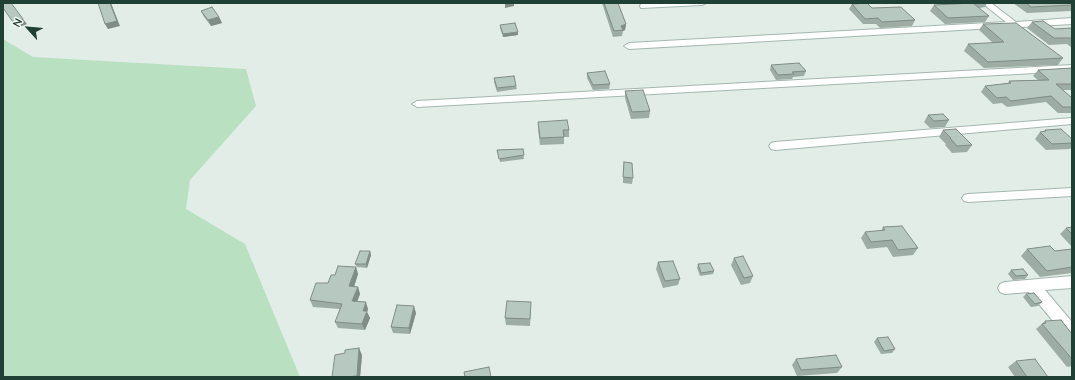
<!DOCTYPE html>
<style>
body{margin:0}
#map{position:relative;width:1075px;height:380px;overflow:hidden;background:#e2ede8;font-family:Quicksand,sans-serif}
canvas{display:block}
.frame{position:absolute;inset:0;border:4px solid #204036;pointer-events:none}
.north{position:absolute;left:8px;top:8px;width:40px;height:40px;-webkit-text-stroke:3px #f3f9f6;paint-order:stroke;rotate:297deg;font-size:11px;font-weight:700;line-height:16px;text-align:center;color:#204036}
.north::after{content:'';display:block;margin:auto;width:14px;height:18px;background:#204036;clip-path:polygon(50% 0,100% 100%,50% 72%,0 100%)}
</style>
<div id="map">
<canvas width="1075" height="380"></canvas>
<div class="frame"></div>
<div class="north">N</div>
</div>
<script>
const ctx = document.querySelector('canvas').getContext('2d');
ctx.lineJoin = 'round';
function paint(path, color) { ctx.fillStyle = color; ctx.fill(path, 'evenodd'); }
const shape = rows => new Path2D(rows.map(r => 'M' + r).join(''));
function strokePath(path, color, width, dash) { ctx.strokeStyle = color; ctx.lineWidth = width; ctx.lineCap = dash ? 'butt' : 'round'; ctx.setLineDash(dash || []); ctx.stroke(path); }
paint(shape([
 [3,39,33,57,246,69,256,106,190,180,186,209,245,244,300,377,3,377]
]), '#b9e0c1');
const minor = shape([
 [644,3,706,3,702,5,641,8,640,6,641,4,644,3],
 [982,3,991,3,1016,22,1072,18,1072,24,1020,27,1016,29,1012,27,629,49,624,46,629,43,1006,22,982,3],
 [1072,65,1072,71,417,107,412,104,417,101,1072,65],
 [1072,118,1072,124,775,150,771,149,769,146,771,143,775,142,1072,118],
 [1072,188,1072,196,968,202,964,201,962,198,964,195,968,194,1072,188],
 [1072,276,1072,288,1045,290,1072,322,1072,340,1067,338,1029,292,1005,294,1000,292,998,288,1000,284,1005,282,1072,276]
]);
strokePath(minor, '#a4b6af', 2);
paint(minor, '#fff');
paint(shape([
 [602,3,618,3,626,24,625,30,623,31,622,36,613,37],
 [959,3,987,3,985,7,979,8,989,16,985,22,945,24,930,11,934,5,960,4],
 [1013,3,1072,3,1072,11,1027,13],
 [852,4,872,8,915,20,912,26,880,28,876,24,863,24,849,9],
 [201,11,219,17,222,23,211,26,204,17],
 [1032,22,1055,29,1072,28,1072,48,1067,44,1049,45,1027,28],
 [983,24,1063,58,1058,65,984,68,964,51,968,44,993,43,979,30],
 [500,25,518,35,503,37,500,28],
 [771,65,806,71,804,76,793,77,792,79,776,80,770,70],
 [1072,68,1072,90,1063,90,1072,98,1072,113,1058,113,1046,102,1007,107,1002,103,993,104,981,92,985,86,1008,83,1009,81,1038,80,1033,76,1038,70],
 [587,73,610,84,609,89,593,90,587,78],
 [494,78,516,86,517,89,497,92,494,82],
 [625,91,650,111,649,118,631,119,625,98],
 [928,115,949,120,945,127,930,128,924,122],
 [538,122,569,130,569,137,564,137,564,144,540,145,538,129],
 [943,130,972,145,967,152,952,153,945,145,946,144,939,137],
 [1045,130,1072,139,1072,147,1070,149,1046,150,1035,139,1040,132,1043,132],
 [523,149,524,159,500,162,497,150],
 [624,162,633,178,632,184,623,183,623,169],
 [883,227,918,248,913,255,893,257,887,247,867,249,861,238,865,232,881,231],
 [1072,227,1072,247,1060,234,1066,228],
 [1027,249,1055,251,1072,249,1072,273,1040,277,1021,256],
 [370,251,371,255,367,268,357,267,355,264],
 [734,258,753,276,750,283,741,285,731,265],
 [658,262,680,279,678,285,663,288,656,269],
 [698,264,714,271,713,274,700,276,697,268],
 [356,267,358,274,354,287,358,287,360,294,357,302,368,309,367,312,370,318,365,330,338,328,335,322,340,309,313,307,310,300,328,283,335,275],
 [1011,270,1028,275,1025,279,1013,280,1008,274],
 [1026,294,1042,302,1038,306,1031,307,1023,297],
 [531,308,530,326,506,325,505,318],
 [416,313,410,334,393,333,391,327],
 [1045,321,1072,334,1072,366,1067,367,1036,329],
 [877,338,895,349,892,353,881,354,874,342],
 [362,355,360,377,332,377],
 [796,359,842,367,837,373,797,376,792,365],
 [1016,361,1048,377,1015,377,1008,367]
]), '#9daca5');
paint(shape([
 [110,3,111,3,120,26,108,29,105,24],
 [514,3,514,6,505,8,505,4],
 [219,17,222,23,211,26,208,20],
 [23,19,27,24,17,28,13,22],
 [626,24,625,30,623,31,621,26],
 [518,32,518,35,503,37,503,34],
 [370,251,371,255,367,268,366,264],
 [356,267,358,274,352,293,349,286],
 [358,287,360,294,355,307,352,301],
 [366,302,368,309,367,312,370,318,365,330,362,324,363,311],
 [414,306,416,313,410,334,409,328],
 [359,348,362,355,360,377,357,377,357,376]
]), '#808c86');
const building = shape([
 [3,3,11,3,23,19,13,22,3,8,3,3],
 [98,3,110,3,117,21,105,24,98,3],
 [504,3,514,3,505,4,504,3],
 [604,3,618,3,626,24,621,26,623,30,614,31,604,3],
 [867,3,872,8,901,7,915,20,882,22,878,18,865,19,852,4,867,3],
 [973,3,989,16,948,18,934,5,973,3],
 [1026,3,1072,3,1072,5,1031,7,1026,3],
 [212,7,219,17,208,20,201,11,212,7],
 [1043,21,1055,29,1072,28,1072,38,1054,38,1032,22,1043,21],
 [515,23,518,32,503,34,500,25,515,23],
 [1016,23,1063,58,988,62,968,44,1004,42,983,24,1016,23],
 [799,63,806,71,792,72,794,74,778,75,771,65,799,63],
 [1072,68,1072,84,1056,84,1072,98,1072,107,1063,107,1051,96,1011,101,1006,97,997,98,985,86,1011,83,1009,81,1049,80,1038,70,1072,68],
 [605,71,610,84,593,85,587,73,605,71],
 [514,76,516,86,497,88,494,78,514,76],
 [643,90,650,111,632,112,625,91,643,90],
 [943,114,949,120,934,121,928,115,943,114],
 [567,120,569,130,563,130,564,137,540,138,538,122,567,120],
 [956,129,972,145,957,146,950,138,951,138,943,130,956,129],
 [1061,129,1072,139,1072,143,1052,144,1040,132,1046,131,1045,130,1061,129],
 [523,149,524,155,499,159,497,150,523,149],
 [624,162,632,163,633,178,623,177,624,162],
 [902,226,918,248,898,250,892,240,871,242,865,232,885,230,883,227,902,226],
 [1072,227,1072,234,1066,228,1072,227],
 [1050,246,1055,251,1072,249,1072,267,1047,271,1027,249,1050,246],
 [360,251,370,251,366,264,355,264,360,251],
 [743,256,753,276,744,278,734,258,743,256],
 [673,261,680,279,665,281,658,262,673,261],
 [710,263,714,271,701,273,698,264,710,263],
 [338,266,356,267,349,286,358,287,352,301,366,302,363,311,367,311,362,324,335,322,342,304,310,300,316,283,328,283,331,275,335,275,338,266],
 [1023,269,1028,275,1016,276,1011,270,1023,269],
 [1034,293,1042,302,1035,304,1026,294,1034,293],
 [507,301,531,302,530,319,505,318,507,301],
 [397,305,414,306,409,328,391,327,397,305],
 [1061,320,1072,334,1072,359,1042,324,1046,323,1045,321,1061,320],
 [888,337,895,349,884,351,877,338,888,337],
 [359,348,357,376,345,377,332,377,335,355,345,353,345,350,359,348],
 [836,355,842,367,801,370,796,359,836,355],
 [1035,359,1048,377,1027,377,1016,361,1035,359],
 [489,367,491,377,465,377,464,372,489,367]
]);
paint(building, '#b7c8c0');
strokePath(building, '#808c86', 1);
</script>
